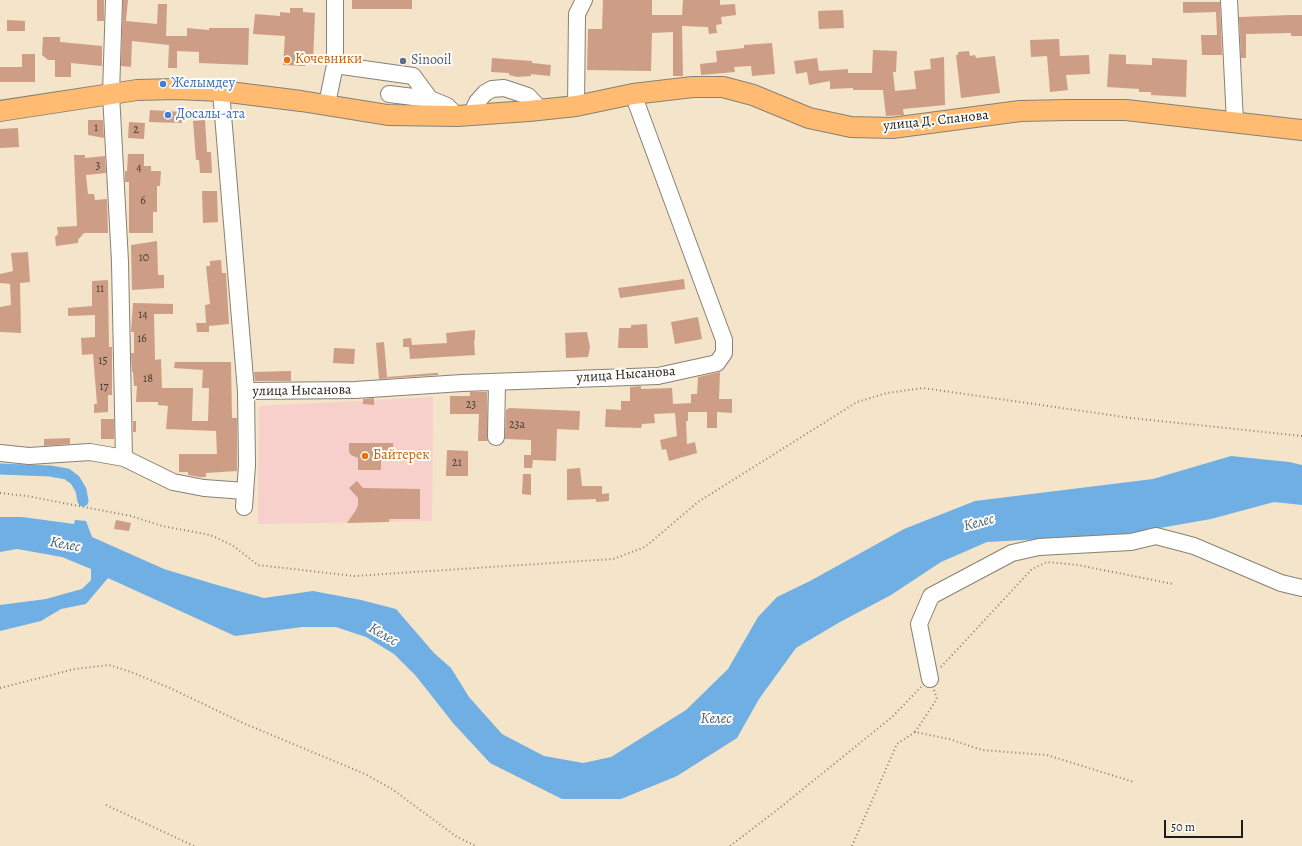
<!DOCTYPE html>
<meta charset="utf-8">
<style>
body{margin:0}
#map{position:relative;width:1302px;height:846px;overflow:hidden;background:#f3e4ca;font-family:Alegreya,serif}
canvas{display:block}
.scale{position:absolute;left:1164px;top:820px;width:79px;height:18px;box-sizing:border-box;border:2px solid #1c1c1c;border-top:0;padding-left:5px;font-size:12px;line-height:14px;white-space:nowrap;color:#1c1c1c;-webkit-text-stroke:3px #fdfcf7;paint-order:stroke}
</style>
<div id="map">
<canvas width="1302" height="846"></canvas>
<div class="scale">50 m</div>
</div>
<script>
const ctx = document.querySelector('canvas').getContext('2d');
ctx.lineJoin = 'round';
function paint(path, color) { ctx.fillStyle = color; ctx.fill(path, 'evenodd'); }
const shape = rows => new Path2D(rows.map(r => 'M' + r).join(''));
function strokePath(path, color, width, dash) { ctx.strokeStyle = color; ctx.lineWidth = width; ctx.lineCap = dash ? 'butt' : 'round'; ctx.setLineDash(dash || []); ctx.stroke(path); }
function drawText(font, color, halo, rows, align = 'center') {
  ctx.font = font + ' Alegreya,serif'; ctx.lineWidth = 4; ctx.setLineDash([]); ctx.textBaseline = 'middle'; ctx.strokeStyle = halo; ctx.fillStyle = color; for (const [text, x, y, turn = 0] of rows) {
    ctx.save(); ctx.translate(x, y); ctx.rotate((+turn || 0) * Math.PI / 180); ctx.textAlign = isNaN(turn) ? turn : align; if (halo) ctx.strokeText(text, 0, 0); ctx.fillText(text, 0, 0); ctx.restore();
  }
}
paint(shape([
 [433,397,432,521,258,524,259,406]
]), '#f7d0cb');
paint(shape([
 [1231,456,1289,462,1302,465,1302,505,1274,502,1211,519,1120,535,987,542,941,562,891,595,840,622,796,648,759,699,737,738,677,776,621,799,562,799,490,763,453,723,416,676,394,654,366,637,336,627,302,627,235,636,108,578,86,604,61,609,41,621,0,631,0,605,46,599,71,592,82,589,91,580,91,569,62,557,17,549,0,552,0,517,22,517,74,524,75,520,86,521,92,537,164,569,217,585,264,598,313,591,361,600,396,609,434,653,451,668,469,697,502,734,544,756,583,763,611,757,686,710,728,669,758,617,777,597,810,581,904,529,975,501,1153,479]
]), '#70afe3');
strokePath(shape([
 [0,469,50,471,67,474,75,480,81,490,83,501]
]), '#70afe3', 11);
paint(shape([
 [97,0,104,0,104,21,97,21],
 [123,0,128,0,126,21,157,24,158,4,167,4,166,36,187,36,187,28,209,30,209,28,249,28,248,65,199,63,199,52,177,51,177,68,168,68,169,45,132,41,131,67,121,66],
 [352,0,412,0,412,9,352,9],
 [603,0,652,0,652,15,682,15,683,0,720,0,720,5,735,4,736,15,721,17,722,24,716,25,717,33,709,34,708,27,682,26,683,76,673,76,673,32,652,33,651,71,587,70,588,29,602,29],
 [1183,2,1220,2,1222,55,1202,55,1201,35,1217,35,1216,12,1183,13],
 [290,8,303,8,303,12,315,13,313,62,305,62,305,66,283,65,285,36,253,34,255,14,280,16,280,12,290,13],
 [843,10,844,28,819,29,818,11],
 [1290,15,1302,15,1302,36,1291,36,1291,33,1246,34,1246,58,1241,58,1239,17],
 [7,20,25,21,25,31,7,31],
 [43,37,60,37,60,42,102,46,102,66,71,63,71,77,55,77,55,60,48,60,42,55],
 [1059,39,1060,56,1089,55,1090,74,1066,75,1068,90,1050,92,1047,56,1031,57,1030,40],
 [772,43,775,74,752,76,751,66,734,67,735,72,701,75,700,64,717,62,716,51,744,48,744,45],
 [873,50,897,51,896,72,893,72,895,91,916,89,914,71,931,69,930,59,944,57,945,105,903,109,904,115,886,116,883,90,853,90,853,88,830,89,830,81,809,85,807,72,796,74,794,61,817,58,819,71,848,69,848,73,872,73],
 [969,51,970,56,975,55,976,58,995,56,1000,93,961,98,956,55,958,55,958,52],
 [22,54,35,54,35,82,0,82,0,67,22,67],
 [1109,54,1126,55,1126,64,1152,65,1152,58,1187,60,1186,97,1151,95,1151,92,1139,92,1139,89,1107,87],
 [492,58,532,61,532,63,551,65,550,76,531,74,531,76,517,77,509,75,509,73,491,72],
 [150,110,182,112,182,123,149,122],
 [88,120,103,120,104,138,88,135],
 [205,120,207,152,211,152,212,173,200,173,199,160,196,160,193,121],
 [129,122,145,123,144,139,128,138],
 [18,128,19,147,0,148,0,129],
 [128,154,144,154,144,166,151,166,151,171,161,171,160,186,157,186,157,212,153,212,153,233,129,233,129,182,125,182,125,171,127,171],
 [74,155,85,155,85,158,105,156,106,173,86,175,88,194,94,194,95,200,107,199,108,233,84,233,78,240,78,243,56,246,55,237,58,234,57,227,77,226],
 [202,191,217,191,218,222,203,223],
 [157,241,158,275,164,275,164,288,132,290,131,245],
 [28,252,30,282,20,283,21,333,0,332,0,307,11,305,10,284,0,283,0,274,13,271,11,253],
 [221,260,222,273,226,273,229,324,209,326,209,332,197,332,196,323,206,323,205,305,210,304,206,266,210,266,210,261],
 [684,279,685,289,620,298,618,288],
 [108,280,109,347,112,347,112,395,108,395,108,412,94,413,94,404,97,404,93,354,82,355,81,338,95,337,95,315,68,316,68,308,92,306,92,281],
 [133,303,173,304,173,314,154,314,155,360,161,359,162,388,193,388,192,421,208,421,209,388,202,388,203,370,174,368,175,362,231,362,232,418,237,418,237,471,206,473,206,477,200,477,188,475,188,472,179,472,179,454,217,454,216,431,166,429,168,406,158,405,158,402,136,402,137,386,134,386,133,372,132,372,131,353,134,353,134,332,131,332],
 [698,317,702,339,675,344,671,322],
 [647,324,648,348,618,348,619,328,631,328,631,325],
 [475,330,475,339,474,340,475,355,410,359,409,347,403,347,403,339,411,338,412,345,447,343,446,333],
 [587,332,590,347,588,357,566,358,565,333],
 [384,342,387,377,434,373,438,373,438,375,379,379,376,343],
 [334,348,355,349,354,364,333,363],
 [291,371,291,381,255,381,254,372],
 [720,372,719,399,732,399,732,413,717,412,717,428,707,428,707,412,688,412,688,421,686,421,687,444,695,442,697,453,669,461,666,449,662,450,660,440,677,436,675,413,654,414,655,423,642,424,641,428,605,427,606,409,621,410,621,401,630,401,630,387,641,386,641,389,672,388,673,404,691,403,691,394,697,394,698,377],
 [470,392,487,392,488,441,478,441,479,414,450,414,450,396,470,396],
 [374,398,374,405,363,404,363,399],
 [509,408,580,411,579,430,557,429,556,461,533,460,532,468,524,468,524,455,531,455,531,440,505,439,506,410],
 [101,419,114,419,114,439,101,439],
 [133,421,136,421,136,432,133,432],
 [70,438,70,444,44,446,44,439],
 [349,443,393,443,394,459,381,459,381,470,358,470,358,458,351,455,349,452],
 [447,450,468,451,468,476,446,476],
 [580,468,582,486,602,486,602,494,609,493,609,501,596,502,596,499,567,500,567,469],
 [523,474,531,474,531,495,522,494],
 [357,481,363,488,420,489,420,519,389,519,389,522,347,523,356,510,358,505,358,498,349,488],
 [116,520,131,523,129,531,114,529]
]), '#cd9e85');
const minor = shape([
 [114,0,111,94,120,262,124,458],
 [1229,0,1235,122],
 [335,65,413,76,430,99],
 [221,91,246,391,247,465,244,507],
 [389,94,430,99,447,106,457,116],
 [327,104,335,65,335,0],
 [576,106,577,14,584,0],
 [471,115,477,102,485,93,492,89,504,88,528,96,541,110],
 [246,391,355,390,462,383,658,376,717,363,724,353,724,340,633,94],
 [496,437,497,382],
 [0,453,29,456,90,452,124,458,173,482,204,488,245,491],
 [930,679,919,624,931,596,1012,553,1039,547,1131,542,1156,536,1194,546,1281,583,1302,588]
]);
const major = shape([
 [0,111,137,90,176,89,221,91,301,101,388,115,457,116,529,111,576,106,633,94,693,87,723,87,753,95,809,118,851,127,892,128,1020,111,1068,110,1126,110,1302,130]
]);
strokePath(minor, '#888073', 18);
strokePath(major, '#888073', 22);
strokePath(shape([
 [0,493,27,496,131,516,162,526,210,535,232,545,258,565,354,576,613,559,645,547,698,502,857,402,887,393,923,388,1131,418,1302,436],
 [941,667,1032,569,1047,562,1078,565,1173,584],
 [0,688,75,669,109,665,131,672,170,688,243,723,365,774,392,789,457,837,476,846],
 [915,732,937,699,934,690],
 [106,805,194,846],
 [730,846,782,806,892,717,921,687],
 [852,846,897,744,915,732,949,739,982,750,1047,755,1134,782]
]), '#888073', 2, [1, 3]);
strokePath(minor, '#fff', 16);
strokePath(major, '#febb71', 20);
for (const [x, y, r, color] of [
 [287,60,4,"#e8710a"],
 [403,61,4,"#5c6f8a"],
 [163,84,4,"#3f7fe0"],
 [168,115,4,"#3f7fe0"],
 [365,456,4,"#e8710a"]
]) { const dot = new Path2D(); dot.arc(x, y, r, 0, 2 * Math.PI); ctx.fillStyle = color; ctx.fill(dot); strokePath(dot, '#fdfcf7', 1.5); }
drawText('12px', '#483c36', null, [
 ["1",96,128],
 ["2",136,130],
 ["3",98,166],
 ["4",139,168],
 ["6",143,201],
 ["10",144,258],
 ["11",100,289],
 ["14",143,315],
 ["16",142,339],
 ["15",103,361],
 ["18",148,379],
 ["17",104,387],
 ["23",471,405],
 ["23а",517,425],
 ["21",457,463]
]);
drawText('14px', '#c56008', '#fdfcf7', [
 ["Кочевники",295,60],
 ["Байтерек",373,456]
], 'left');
drawText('14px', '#4e5e75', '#fdfcf7', [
 ["Sinooil",411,61]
], 'left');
drawText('14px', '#366cbe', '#fdfcf7', [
 ["Желымдеу",171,84],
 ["Досалы-ата",176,115]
], 'left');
drawText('14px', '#1c1c1c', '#fdfcf7', [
 ["улица Д. Спанова",936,121,-6],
 ["улица Нысанова",626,375,-4],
 ["улица Нысанова",302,391,-1]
]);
drawText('italic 15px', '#425e76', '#fdfcf7', [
 ["Келес",979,523,-15],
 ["Келес",65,545,11],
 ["Келес",383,635,30],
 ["Келес",716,719]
]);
</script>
